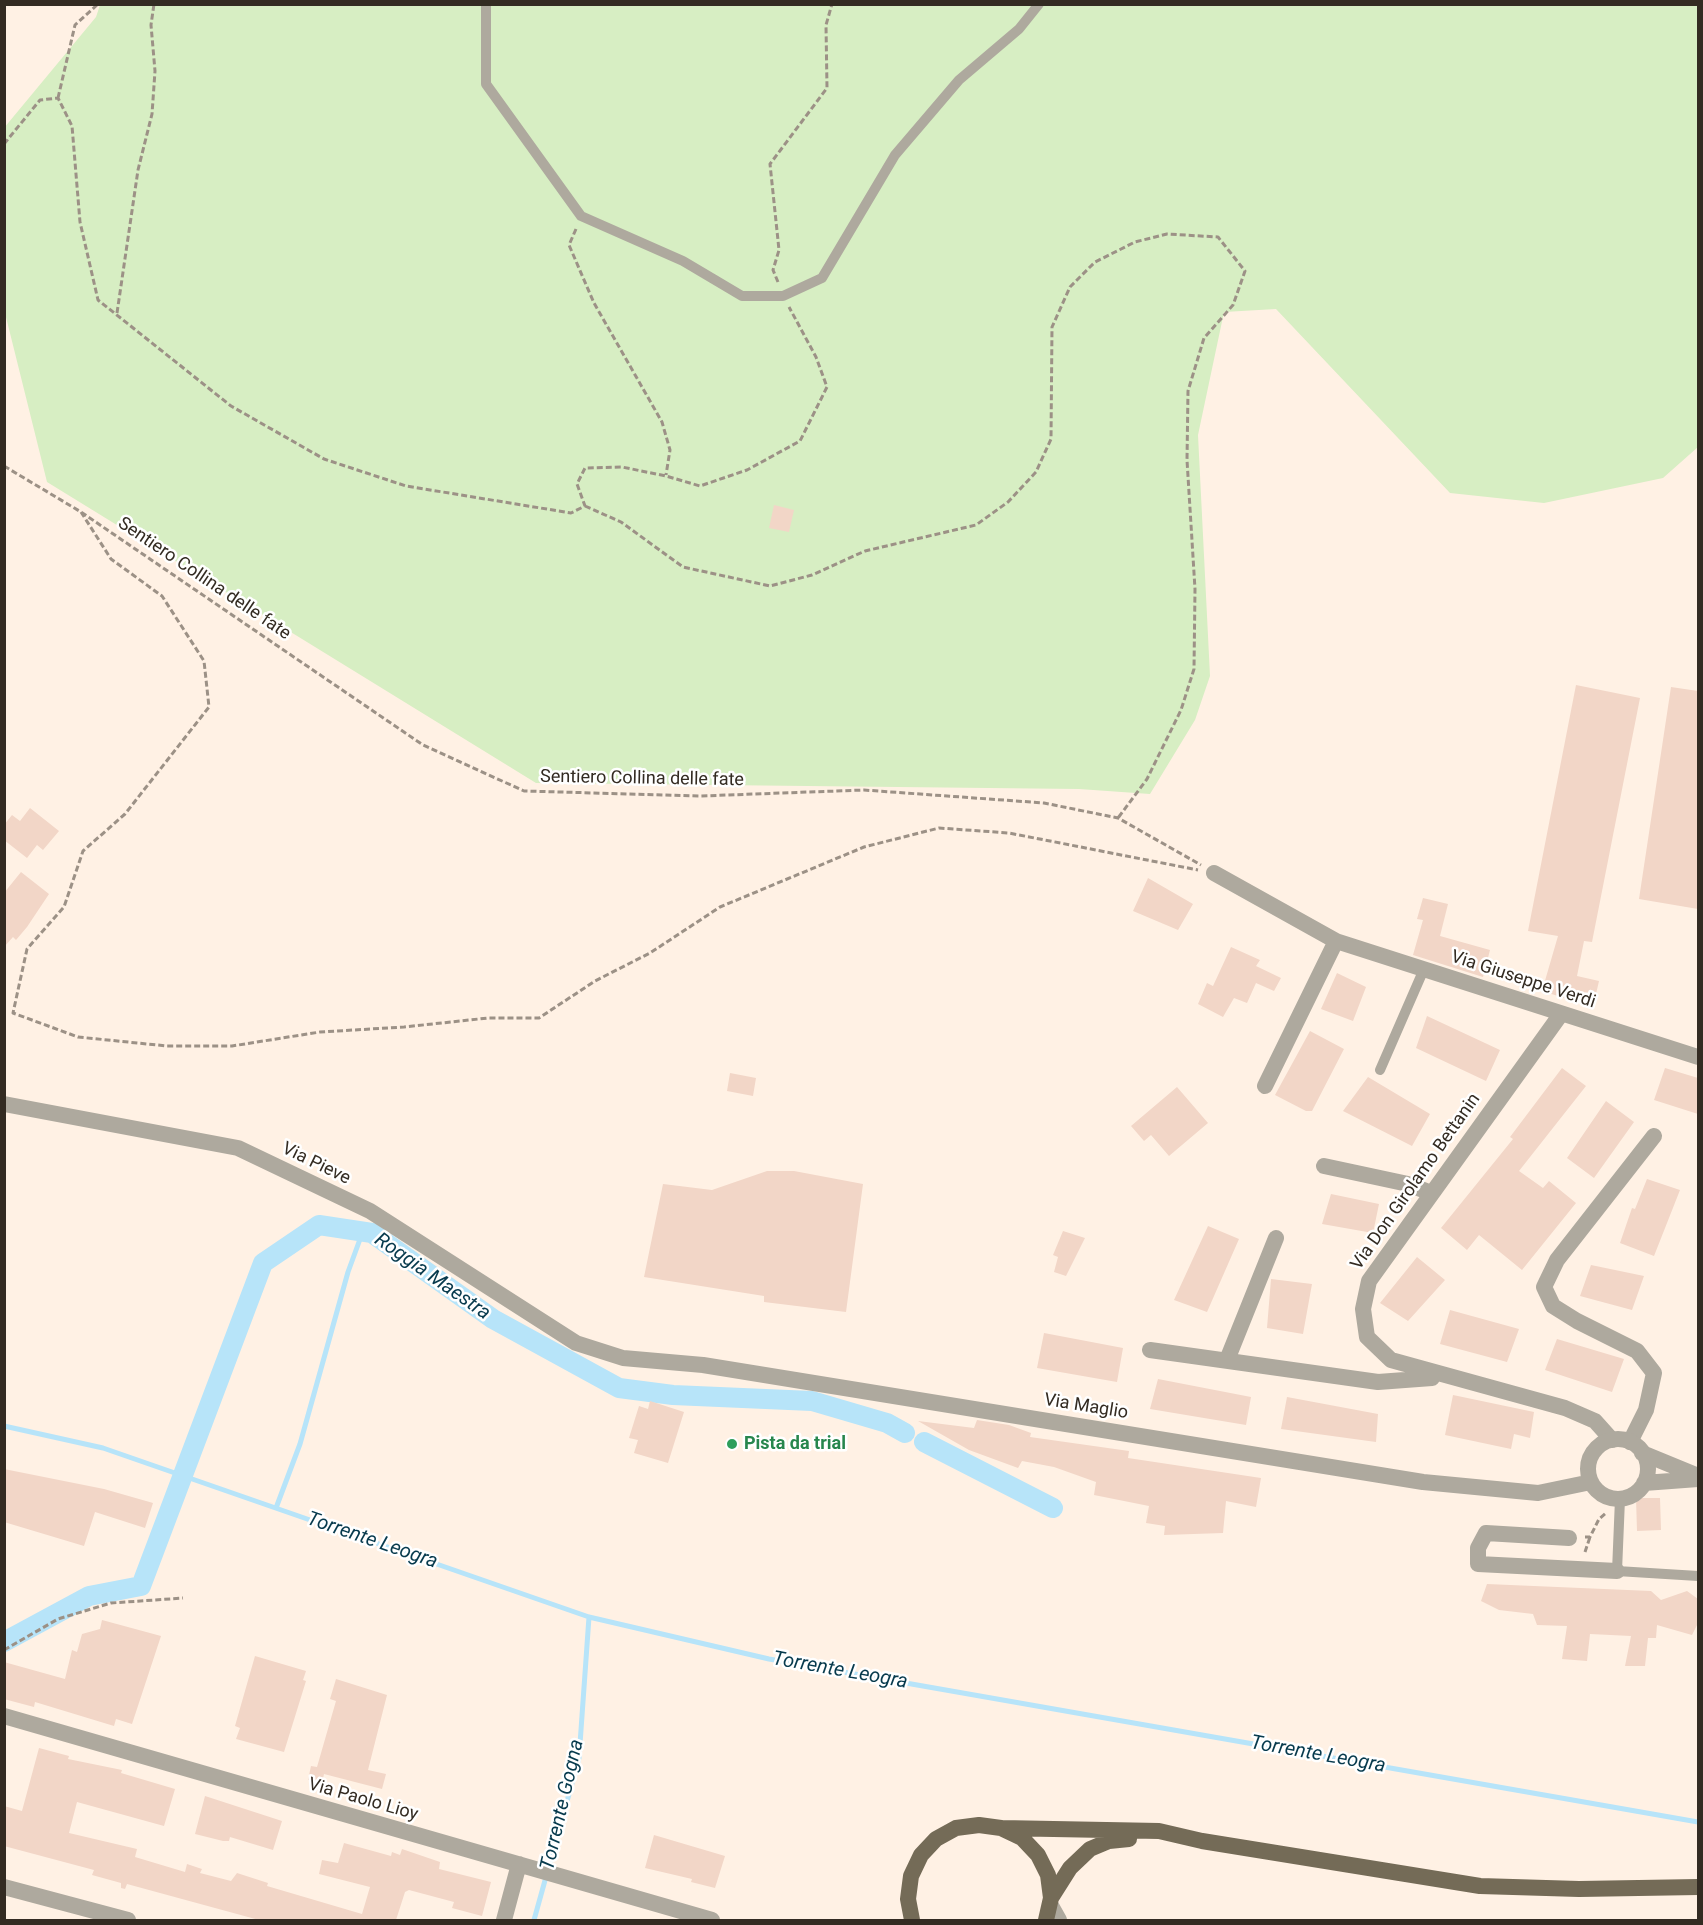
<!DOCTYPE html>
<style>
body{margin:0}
#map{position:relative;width:1703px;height:1925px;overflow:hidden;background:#fff1e4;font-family:Roboto,sans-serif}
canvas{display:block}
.frame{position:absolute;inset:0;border:6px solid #332b22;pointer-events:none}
</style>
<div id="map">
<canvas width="1703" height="1925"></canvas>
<div class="frame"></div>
</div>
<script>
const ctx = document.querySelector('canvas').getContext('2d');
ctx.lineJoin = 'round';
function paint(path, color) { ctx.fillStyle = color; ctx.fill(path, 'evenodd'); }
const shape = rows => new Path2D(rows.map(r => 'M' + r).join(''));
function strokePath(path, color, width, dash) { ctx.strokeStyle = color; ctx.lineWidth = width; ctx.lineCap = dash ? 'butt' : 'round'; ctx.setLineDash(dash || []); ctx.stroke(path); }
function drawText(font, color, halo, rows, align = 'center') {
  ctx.font = font + ' Roboto,sans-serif'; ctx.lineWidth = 5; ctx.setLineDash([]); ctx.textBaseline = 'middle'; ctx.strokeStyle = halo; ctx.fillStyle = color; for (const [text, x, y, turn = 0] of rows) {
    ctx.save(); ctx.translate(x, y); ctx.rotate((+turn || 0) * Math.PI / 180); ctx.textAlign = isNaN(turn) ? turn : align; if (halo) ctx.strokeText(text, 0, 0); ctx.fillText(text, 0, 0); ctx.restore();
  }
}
paint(shape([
 [100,5,1698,5,1698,447,1663,478,1544,503,1450,493,1276,309,1224,312,1198,435,1210,676,1195,720,1150,794,1079,789,536,783,47,482,5,313,4,128,96,17]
]), '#d7eec3');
strokePath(shape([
 [4,1426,103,1448,589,1617,769,1659,1698,1822],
 [276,1508,300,1444,348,1272,363,1231],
 [534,1920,579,1758,589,1617]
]), '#b7e4f9', 5);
strokePath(shape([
 [924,1442,1053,1508],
 [4,1642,89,1596,141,1586,263,1263,319,1225,372,1233,493,1319,619,1388,673,1395,812,1401,887,1423,905,1433]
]), '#b7e4f9', 20);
paint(shape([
 [774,505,794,510,789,532,769,528],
 [1576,685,1640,698,1592,942,1584,941,1577,976,1599,981,1593,1007,1542,991,1558,936,1528,931],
 [1671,687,1698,691,1698,909,1639,899],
 [30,808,59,831,43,850,37,845,27,858,4,840,4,825,12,815,20,821],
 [21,872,49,894,27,927,16,940,13,937,4,947,4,893],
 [1148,878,1193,904,1178,930,1133,911],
 [1423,898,1448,904,1440,936,1490,950,1483,977,1413,955,1423,920,1417,919],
 [1231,947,1260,960,1256,966,1281,978,1274,991,1256,983,1247,1003,1234,998,1223,1017,1198,1004,1207,983,1213,986],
 [1337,973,1366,987,1353,1021,1321,1009],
 [1427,1016,1500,1050,1486,1081,1416,1048],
 [1310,1031,1344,1049,1312,1111,1306,1111,1275,1095],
 [1562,1068,1586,1086,1519,1171,1543,1188,1549,1181,1576,1203,1522,1270,1479,1235,1467,1250,1441,1228,1513,1139,1510,1137],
 [1665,1068,1698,1078,1698,1114,1654,1100],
 [730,1073,756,1078,753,1096,727,1091],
 [1368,1077,1430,1114,1412,1146,1343,1111],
 [1177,1087,1208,1123,1169,1156,1151,1135,1144,1141,1131,1126],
 [1606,1101,1634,1122,1594,1178,1567,1158],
 [767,1171,794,1171,863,1184,846,1312,764,1302,764,1296,644,1277,663,1184,712,1190],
 [1647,1179,1680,1190,1654,1256,1620,1243,1632,1208,1635,1209],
 [1331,1194,1379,1204,1373,1233,1322,1224],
 [1208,1226,1239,1239,1207,1312,1174,1300],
 [1063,1231,1085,1238,1066,1276,1054,1272,1058,1257,1053,1255],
 [1417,1257,1445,1280,1408,1321,1380,1303],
 [1591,1265,1644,1276,1632,1310,1580,1296],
 [1271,1279,1312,1284,1303,1334,1267,1328],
 [1450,1310,1519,1329,1507,1362,1440,1344],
 [1044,1333,1123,1348,1117,1382,1037,1368],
 [1557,1339,1624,1359,1612,1392,1545,1370],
 [1158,1379,1251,1397,1246,1425,1150,1409],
 [1453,1395,1534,1412,1530,1438,1514,1434,1511,1449,1445,1435],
 [1287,1397,1378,1414,1376,1442,1281,1429],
 [650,1401,684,1412,668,1463,634,1453,638,1440,629,1438,639,1406,648,1409],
 [977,1420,1009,1425,1031,1433,1030,1437,1129,1451,1128,1458,1261,1478,1256,1507,1226,1501,1223,1533,1164,1535,1165,1526,1146,1523,1149,1506,1094,1495,1096,1482,1054,1467,1022,1461,1018,1468,969,1450,918,1421,974,1428],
 [4,1469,104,1489,153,1503,145,1528,95,1512,84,1546,4,1522],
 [1636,1498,1660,1498,1661,1530,1637,1531],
 [1487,1584,1651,1591,1661,1600,1687,1591,1698,1599,1698,1623,1692,1635,1657,1625,1656,1638,1648,1638,1645,1666,1625,1666,1631,1636,1590,1634,1587,1661,1562,1659,1567,1626,1537,1625,1533,1614,1499,1610,1481,1601],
 [102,1620,161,1636,132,1724,116,1719,114,1726,35,1702,34,1707,4,1699,4,1662,65,1679,72,1650,77,1652,82,1634,100,1629],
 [255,1656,306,1671,303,1680,306,1681,284,1752,236,1739,240,1728,235,1726],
 [336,1679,387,1695,368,1770,386,1774,382,1789,324,1774,322,1783,308,1780,311,1766,317,1767,336,1701,330,1699],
 [39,1748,69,1756,68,1759,122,1770,121,1773,175,1789,164,1826,77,1802,69,1833,137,1849,135,1857,185,1872,187,1864,202,1869,200,1873,231,1881,237,1873,268,1883,267,1886,362,1914,370,1887,319,1874,322,1860,338,1863,344,1843,391,1856,392,1852,400,1855,402,1849,440,1862,439,1869,491,1882,482,1916,452,1908,454,1902,409,1890,405,1892,396,1920,259,1920,127,1884,125,1889,121,1888,121,1883,92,1875,94,1870,4,1846,4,1806,22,1811],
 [205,1796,282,1821,273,1850,230,1837,229,1841,223,1841,195,1834],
 [654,1835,725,1856,715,1888,691,1882,692,1879,645,1868]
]), '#f2d6c7');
strokePath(shape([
 [58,98,75,25,98,4],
 [4,144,40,100,58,98,72,126,80,222,98,300,231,406,324,459,406,486,571,513,585,506,577,484,585,468,622,467,666,476,700,486,747,470,800,441,827,387,816,357,789,307],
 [576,229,569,245,594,303,662,422,670,450,666,475],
 [778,282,773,270,779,250,770,164,827,88,826,25,832,4],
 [117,313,138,170,152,114,155,71,151,25,154,4],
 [4,466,81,512,423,745,524,791,701,796,864,790,1044,803,1118,818,1201,865],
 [585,506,621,522,683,567,770,586,812,575,865,551,976,525,1008,502,1036,472,1051,439,1052,327,1070,287,1095,262,1135,242,1167,234,1218,237,1245,271,1233,305,1204,338,1188,391,1187,460,1195,589,1194,669,1181,710,1147,779,1118,818],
 [81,512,111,559,162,596,204,661,209,707,125,814,83,851,64,907,27,949,13,1013,78,1037,167,1046,232,1046,320,1032,404,1027,488,1018,539,1018,595,981,650,953,720,907,864,847,939,828,1009,833,1198,870],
 [1585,1537,1590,1537,1599,1519,1606,1513],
 [1585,1552,1590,1537],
 [4,1650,58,1619,111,1603,183,1598]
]), '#9c9186', 3, [6, 3]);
strokePath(shape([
 [486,4,486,84,581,216,683,261,742,296,783,296,822,278,895,155,959,80,1019,29,1039,4],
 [1380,1070,1424,969],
 [1620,1499,1617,1571,1698,1576]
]), '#aea99e', 10);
strokePath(shape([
 [1214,873,1336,941,1698,1057],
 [1561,1014,1369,1281,1363,1309,1367,1337,1391,1360,1565,1408,1595,1421,1612,1440],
 [1265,1086,1336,941],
 [1324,1166,1408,1184,1431,1193],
 [1150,1350,1378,1382,1432,1378],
 [1227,1360,1276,1238],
 [1630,1442,1646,1410,1654,1373,1637,1351,1577,1321,1553,1306,1544,1287,1557,1260,1654,1136],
 [1569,1538,1486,1533,1478,1548,1478,1564,1617,1571],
 [4,1716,712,1920],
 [4,1887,128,1920],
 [1050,1904,1059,1920],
 [504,1920,519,1864]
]), '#aea99e', 16);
strokePath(shape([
 [4,1104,238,1148,370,1211,576,1343,623,1358,703,1365,1423,1482,1538,1493,1591,1482],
 '1588 1469a30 30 0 1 1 60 0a30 30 0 1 1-60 0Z',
 [1642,1453,1698,1476],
 [1644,1483,1698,1479]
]), '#aea99e', 16);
strokePath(shape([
 [1001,1828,1159,1831,1202,1841,1480,1886,1579,1889,1698,1887],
 [1051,1898,1070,1868,1090,1849,1109,1841,1129,1839],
 [912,1920,908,1899,911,1876,921,1855,936,1839,956,1828,979,1825,1001,1828,1022,1838,1038,1855,1048,1875,1051,1898,1046,1920]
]), '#746b57', 16);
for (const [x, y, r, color] of [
 [732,1444,6,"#2e9e5b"]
]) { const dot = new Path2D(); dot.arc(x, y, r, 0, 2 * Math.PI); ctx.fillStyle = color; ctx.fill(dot); strokePath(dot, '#fff', 2); }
drawText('18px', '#332b22', '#fff', [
 ["Sentiero Collina delle fate",204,579,34],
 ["Sentiero Collina delle fate",642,779,1],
 ["Via Giuseppe Verdi",1523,980,18],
 ["Via Pieve",316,1164,26],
 ["Via Don Girolamo Bettanin",1416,1182,-55],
 ["Via Maglio",1086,1407,9],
 ["Via Paolo Lioy",363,1800,16]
]);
drawText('bold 18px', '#27864d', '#fff', [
 ["Pista da trial",744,1444]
], 'left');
drawText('italic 20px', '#073a4d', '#fff', [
 ["Roggia Maestra",432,1277,35],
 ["Torrente Leogra",372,1541,19],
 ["Torrente Leogra",840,1671,10],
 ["Torrente Leogra",1318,1755,10],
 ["Torrente Gogna",563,1805,-77]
]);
</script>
